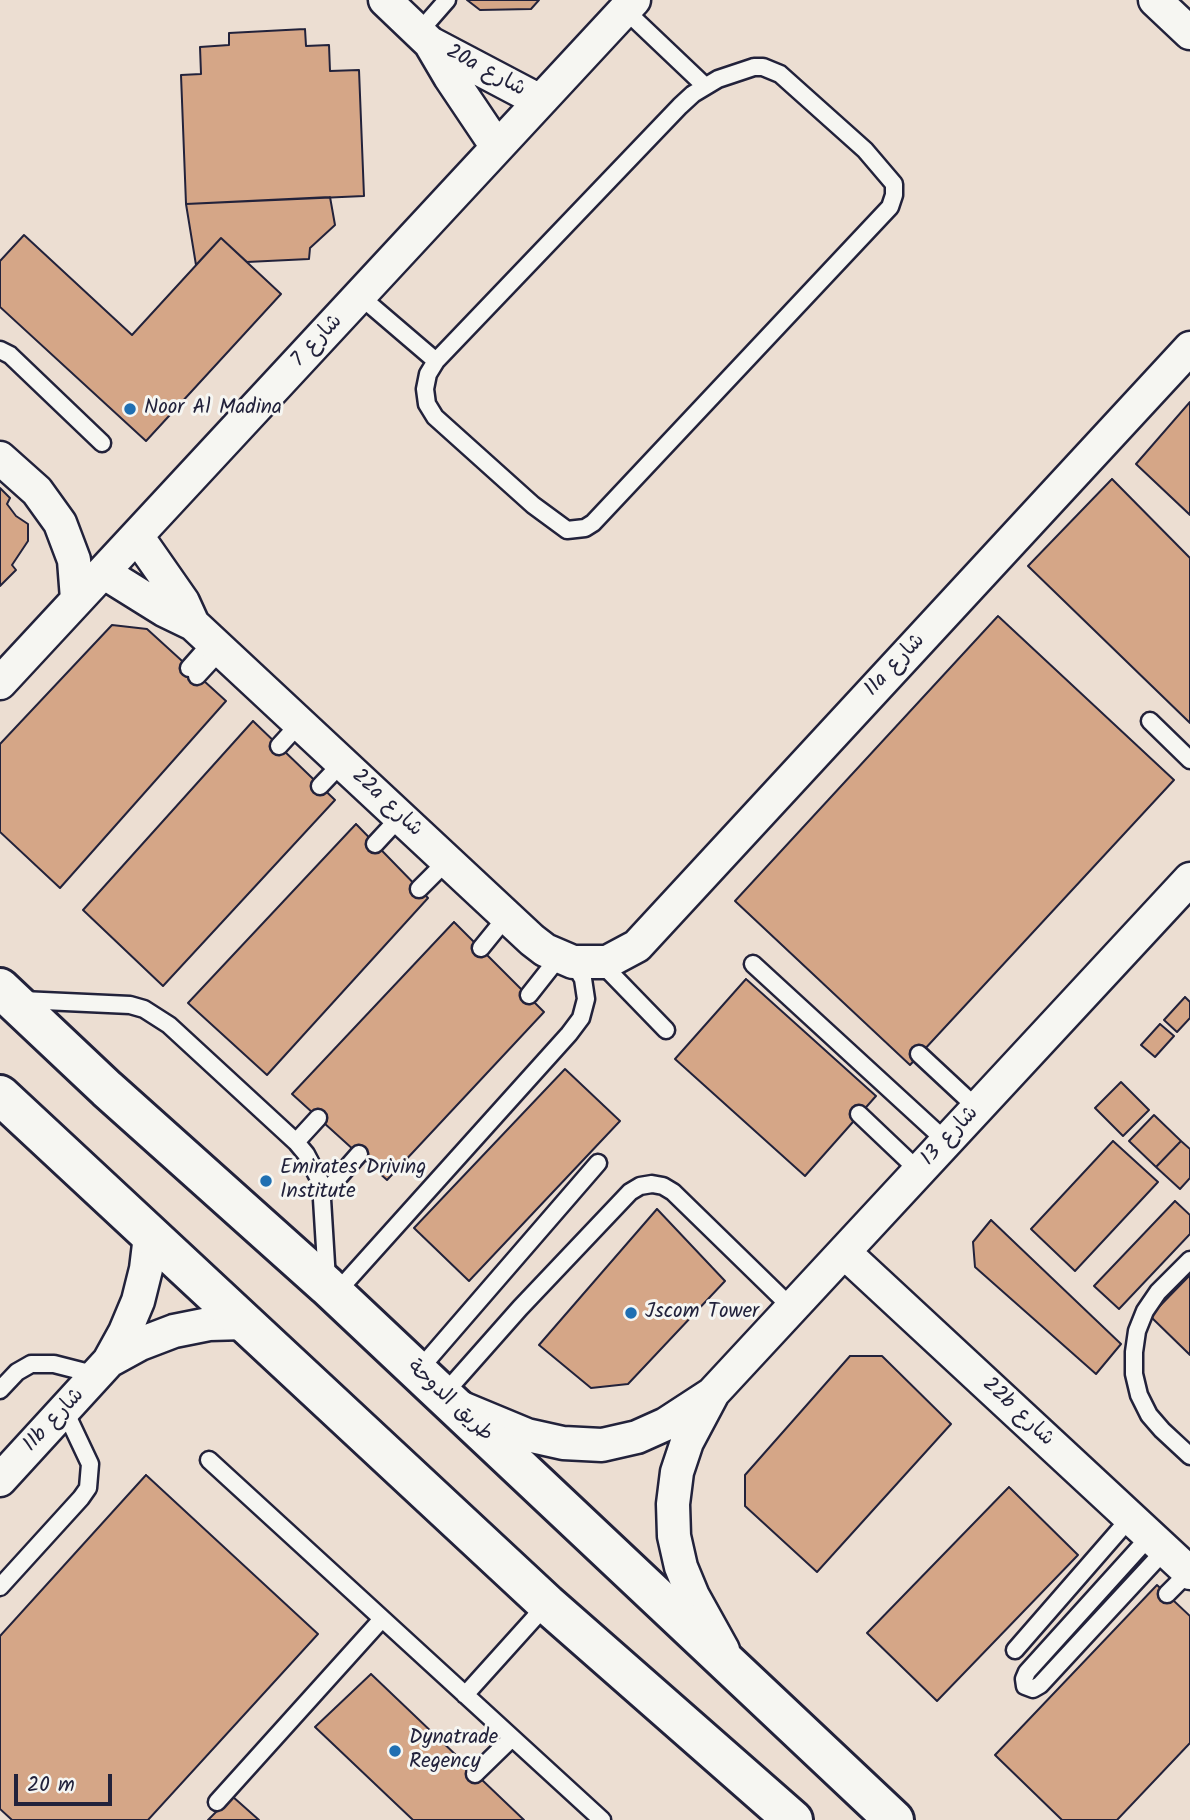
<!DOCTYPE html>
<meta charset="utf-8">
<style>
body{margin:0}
#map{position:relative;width:1190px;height:1820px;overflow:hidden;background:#ecded2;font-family:Kalam,sans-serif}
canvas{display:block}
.scale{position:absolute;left:14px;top:1774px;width:98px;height:32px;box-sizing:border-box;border:4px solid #22223b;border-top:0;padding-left:9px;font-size:21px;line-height:24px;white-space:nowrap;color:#22223b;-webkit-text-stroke:5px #f6f6f2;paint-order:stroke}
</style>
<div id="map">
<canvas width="1190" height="1820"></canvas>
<div class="scale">20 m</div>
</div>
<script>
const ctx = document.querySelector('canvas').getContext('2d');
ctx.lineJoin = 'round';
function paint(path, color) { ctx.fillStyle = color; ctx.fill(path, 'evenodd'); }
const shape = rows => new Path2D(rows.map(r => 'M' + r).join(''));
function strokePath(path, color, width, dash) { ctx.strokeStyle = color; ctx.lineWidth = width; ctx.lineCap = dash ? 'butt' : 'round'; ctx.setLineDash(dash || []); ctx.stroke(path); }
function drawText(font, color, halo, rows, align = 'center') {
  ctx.font = font + ' Kalam,"Playpen Sans Arabic",sans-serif'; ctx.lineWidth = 6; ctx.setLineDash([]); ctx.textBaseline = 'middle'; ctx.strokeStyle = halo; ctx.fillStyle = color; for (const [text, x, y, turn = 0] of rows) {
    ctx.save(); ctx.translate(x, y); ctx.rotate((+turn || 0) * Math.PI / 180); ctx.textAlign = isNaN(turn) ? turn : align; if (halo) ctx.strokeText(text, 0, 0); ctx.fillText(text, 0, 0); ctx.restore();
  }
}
const building = shape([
 [467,0,539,0,531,9,480,10,467,0],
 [305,29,306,46,329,45,330,71,359,70,364,196,186,204,181,75,201,74,200,47,229,45,229,33,305,29],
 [330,197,335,225,310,248,309,259,247,262,221,238,196,265,186,204,330,197],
 [24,235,132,335,221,238,281,294,146,441,0,307,0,261,24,235],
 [1190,402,1190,515,1136,464,1190,402],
 [1112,479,1190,558,1190,723,1028,566,1112,479],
 [0,488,10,498,7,504,16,516,28,524,28,541,12,565,16,570,0,586,0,488],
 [998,616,1174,780,910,1065,735,901,998,616],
 [112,625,147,629,226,701,60,888,0,832,0,744,112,625],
 [253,721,335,800,163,986,83,910,253,721],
 [356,824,428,898,267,1075,188,1003,356,824],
 [454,922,544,1012,387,1180,292,1094,454,922],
 [746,979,876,1096,805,1176,675,1059,746,979],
 [1185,997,1190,1002,1190,1018,1177,1032,1164,1020,1185,997],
 [1160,1024,1174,1036,1155,1057,1141,1045,1160,1024],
 [565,1069,620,1121,469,1281,414,1228,565,1069],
 [1121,1082,1149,1110,1123,1136,1095,1108,1121,1082],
 [1154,1115,1181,1141,1156,1167,1129,1141,1154,1115],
 [1113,1141,1158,1182,1075,1271,1031,1229,1113,1141],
 [1181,1141,1190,1149,1190,1178,1180,1189,1156,1167,1181,1141],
 [1175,1201,1190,1215,1190,1234,1119,1309,1094,1286,1175,1201],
 [657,1209,725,1281,628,1384,591,1388,539,1345,657,1209],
 [991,1220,1121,1344,1096,1374,975,1267,973,1242,991,1220],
 [1190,1275,1190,1355,1150,1316,1190,1275],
 [850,1356,882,1356,951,1424,817,1572,745,1506,745,1475,850,1356],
 [146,1475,318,1634,148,1820,12,1820,0,1809,0,1636,146,1475],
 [1009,1487,1078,1555,937,1701,867,1633,1009,1487],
 [1157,1585,1190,1616,1190,1743,1117,1820,1062,1820,995,1755,1157,1585],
 [371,1674,524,1820,413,1820,315,1727,371,1674],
 [232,1796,259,1820,208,1820,232,1796]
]);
paint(building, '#d5a687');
strokePath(building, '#22223b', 2);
const service = shape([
 [625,10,705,86],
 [419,32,447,0],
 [754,67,763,67,780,74,865,150,894,184,894,195,890,207,593,523,585,528,567,530,533,505,435,417,427,404,425,389,428,374,436,361,680,106,693,94,718,79,754,67],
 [360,296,436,361],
 [0,350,10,355,102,443],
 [189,668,212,642],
 [197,676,221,650],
 [1150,721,1190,760],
 [279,746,300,723],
 [320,786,342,763],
 [375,844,400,817],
 [419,889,447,861],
 [481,948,507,916],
 [600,962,666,1030],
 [753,964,947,1142],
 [529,995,559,957],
 [22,1000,130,1005,144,1009,169,1025,296,1142,306,1154,321,1183,327,1280],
 [919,1054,977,1108],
 [859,1114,919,1171],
 [296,1142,318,1118],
 [323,1195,359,1154],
 [1190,1260,1158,1292,1145,1311,1137,1331,1134,1352,1134,1374,1139,1395,1149,1415,1162,1430,1190,1456],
 [336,1293,569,1034,581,1018,586,999,583,979,573,962],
 [418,1371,598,1163],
 [0,1390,17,1372,31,1364,54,1364,97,1375],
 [443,1395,520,1308,630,1192,640,1186,652,1184,663,1186,673,1192,792,1308],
 [209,1460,602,1820],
 [1150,1536,1027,1672,1024,1679,1025,1686,1033,1689,1040,1685,1165,1550],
 [0,1587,81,1498,88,1488,90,1464,65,1411],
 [1167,1594,1189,1572],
 [1015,1650,1130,1518],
 [465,1695,547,1604],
 [475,1774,512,1738],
 [217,1802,382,1619]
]);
const minor = shape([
 [385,0,430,43,450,77,497,147],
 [1155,0,1190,33],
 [430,43,540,101],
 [0,458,37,491,60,523,74,560,77,599],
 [137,536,183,602,193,624],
 [103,572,164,610,193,624,532,940,545,950,573,962,607,962,637,946,649,933,1190,348],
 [0,683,634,0],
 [844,1252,1190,1573],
 [109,1361,140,1344,174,1331,209,1324,245,1323],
 [712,1395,687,1442,677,1472,673,1504,674,1536,681,1567,693,1596,723,1650],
 [462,1408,527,1435,563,1443,602,1445,637,1437,666,1424,712,1394,1190,879],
 [0,1480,109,1361,125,1332,138,1301,146,1269,150,1236]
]);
const secondary = shape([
 [0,988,107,1089,327,1286,894,1820],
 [0,1095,547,1604,793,1820]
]);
strokePath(service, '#22223b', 21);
strokePath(minor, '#22223b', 37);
strokePath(secondary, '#22223b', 44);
strokePath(service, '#f6f6f2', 16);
strokePath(minor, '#f6f6f2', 32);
strokePath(secondary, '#f6f6f2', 38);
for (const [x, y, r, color] of [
 [130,409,7,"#1f6fb2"],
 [266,1181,7,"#1f6fb2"],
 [631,1313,7,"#1f6fb2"],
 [395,1751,7,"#1f6fb2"]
]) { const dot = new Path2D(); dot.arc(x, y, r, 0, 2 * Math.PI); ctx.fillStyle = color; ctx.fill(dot); strokePath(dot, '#f6f6f2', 2.5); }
drawText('21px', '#22223b', '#f6f6f2', [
 ["20a شارع",485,72,28],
 ["شارع 7",318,342,-47],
 ["11a شارع",896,666,-47],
 ["22a شارع",386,804,43],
 ["شارع 13",951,1137,-47],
 ["طريق الدوحة",449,1402,43],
 ["22b شارع",1017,1413,43],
 ["11b شارع",55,1421,-47]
]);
drawText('21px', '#22223b', '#f6f6f2', [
 ["Noor Al Madina",144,409],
 ["Emirates Driving",280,1169],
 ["Institute",280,1193],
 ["Jscom Tower",645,1313],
 ["Dynatrade",409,1739],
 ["Regency",409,1763]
], 'left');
</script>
